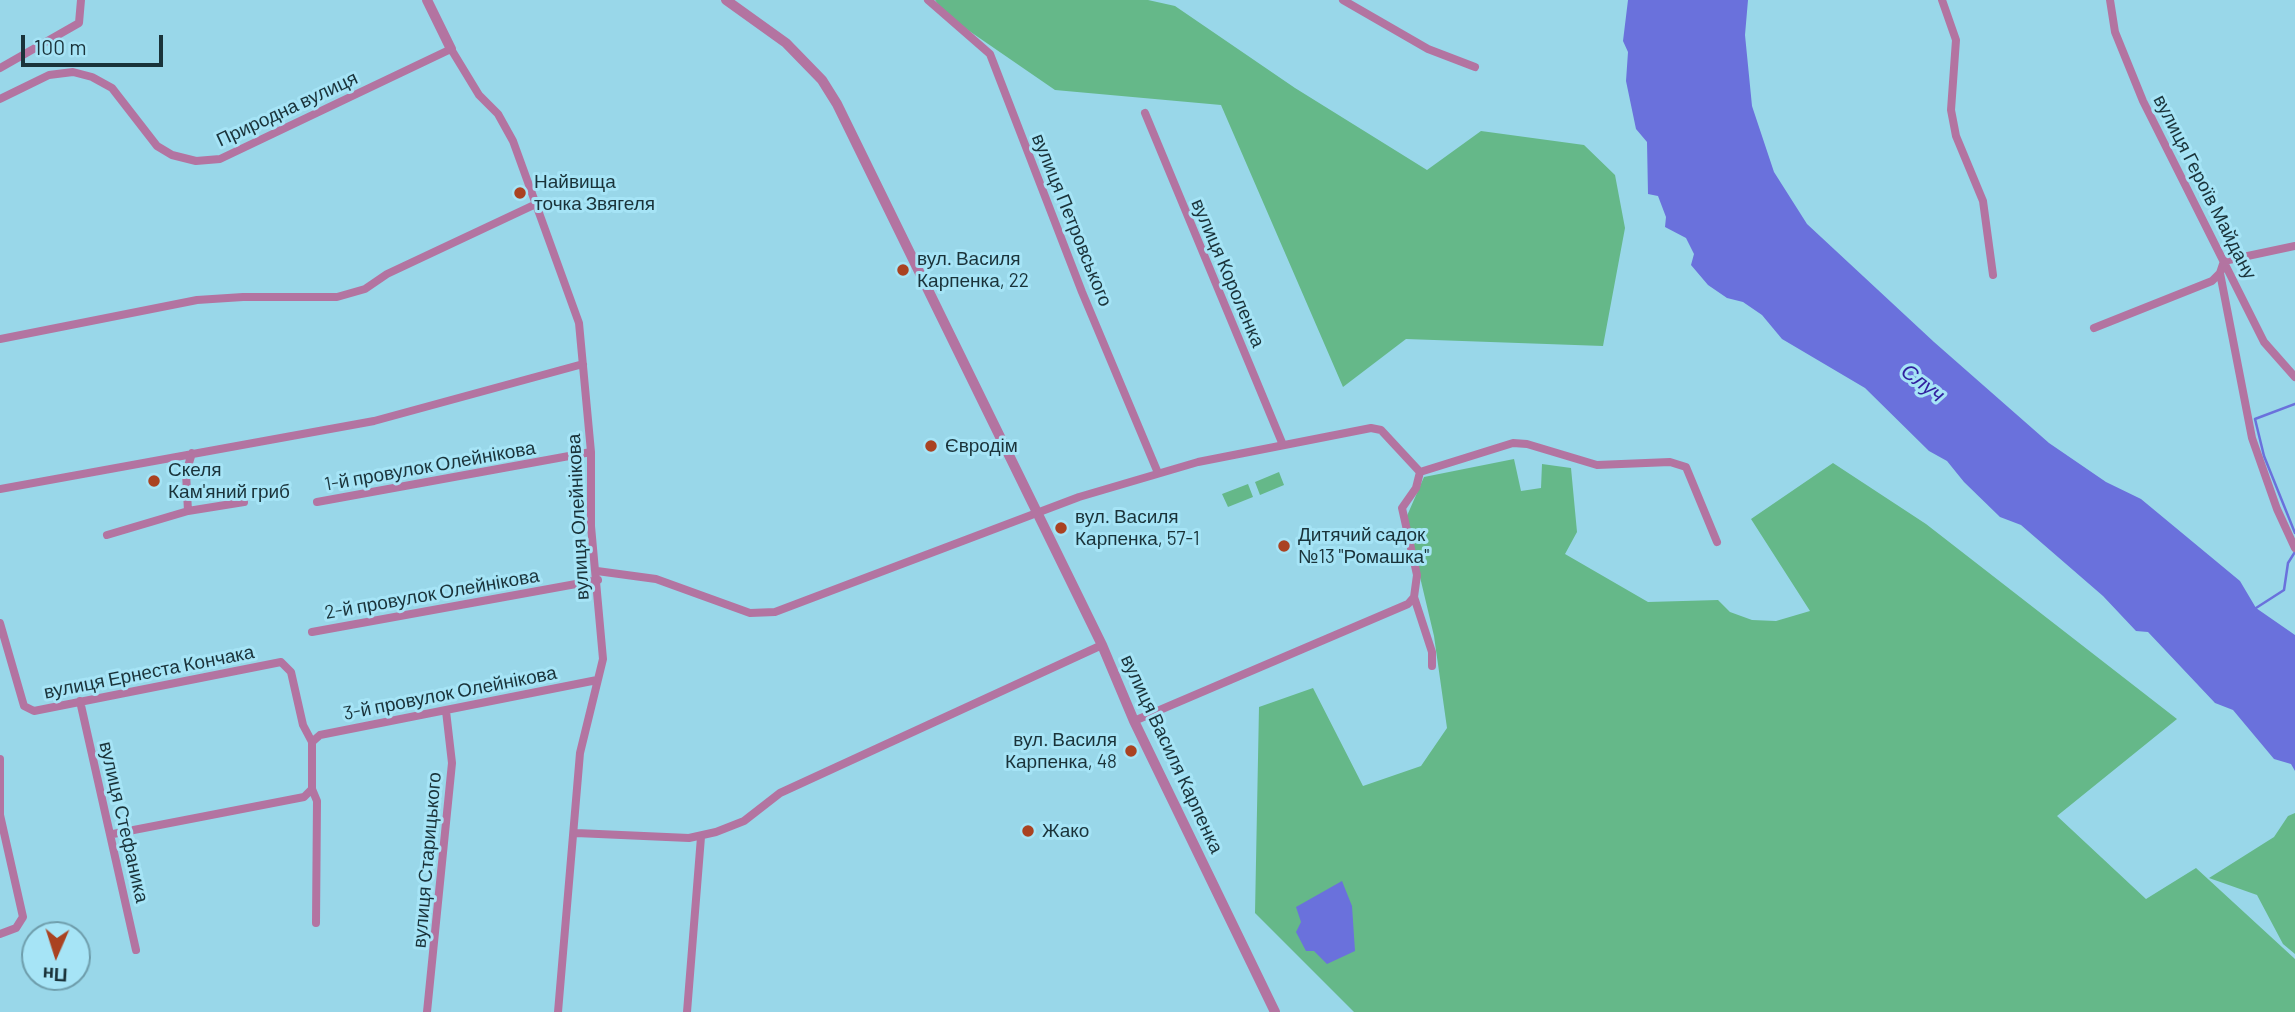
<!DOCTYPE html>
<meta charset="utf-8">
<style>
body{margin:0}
#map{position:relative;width:2295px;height:1012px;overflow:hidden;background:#99d7e9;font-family:Barlow,sans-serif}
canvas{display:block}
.north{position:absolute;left:21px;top:921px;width:70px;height:70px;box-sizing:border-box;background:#a6e4f6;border:2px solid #6e9dab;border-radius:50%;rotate:183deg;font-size:19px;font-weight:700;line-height:28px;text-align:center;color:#1a333a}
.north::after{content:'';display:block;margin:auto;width:24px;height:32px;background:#aa4221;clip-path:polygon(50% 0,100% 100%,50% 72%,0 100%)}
.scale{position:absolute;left:21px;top:35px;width:142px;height:32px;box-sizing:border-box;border:4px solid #1a333a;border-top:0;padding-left:9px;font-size:21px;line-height:24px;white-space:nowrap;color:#1a333a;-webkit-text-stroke:5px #a6e4f6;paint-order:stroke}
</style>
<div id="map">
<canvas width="2295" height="1012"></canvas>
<div class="north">Пн</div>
<div class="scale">100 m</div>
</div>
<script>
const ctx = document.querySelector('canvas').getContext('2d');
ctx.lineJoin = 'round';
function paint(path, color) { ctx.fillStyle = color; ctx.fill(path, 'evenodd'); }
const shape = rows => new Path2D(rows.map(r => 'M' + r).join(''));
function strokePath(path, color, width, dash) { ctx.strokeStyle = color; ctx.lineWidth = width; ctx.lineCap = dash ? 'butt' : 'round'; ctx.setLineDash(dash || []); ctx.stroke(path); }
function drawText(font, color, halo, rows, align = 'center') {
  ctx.font = font + ' Barlow,sans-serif'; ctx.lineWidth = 6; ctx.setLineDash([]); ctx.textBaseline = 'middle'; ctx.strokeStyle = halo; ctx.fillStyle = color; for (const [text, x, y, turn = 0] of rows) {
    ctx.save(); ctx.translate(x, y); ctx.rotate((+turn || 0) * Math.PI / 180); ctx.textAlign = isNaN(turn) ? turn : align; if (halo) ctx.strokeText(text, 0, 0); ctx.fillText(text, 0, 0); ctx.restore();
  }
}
paint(shape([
 [935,0,1148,0,1175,6,1295,88,1427,170,1481,131,1584,145,1615,175,1625,228,1603,346,1406,339,1343,387,1221,105,1055,90,946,15],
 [1514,459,1521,491,1541,488,1542,464,1571,468,1577,532,1565,554,1648,602,1718,600,1730,612,1752,620,1776,621,1810,611,1751,519,1833,463,1926,524,2177,719,2057,816,2146,899,2196,868,2295,959,2295,1012,1354,1012,1255,913,1259,707,1313,688,1363,786,1421,766,1447,728,1434,636,1406,518,1424,477],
 [1279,472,1284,485,1260,495,1255,482],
 [1248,484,1253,497,1228,507,1222,494],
 [2295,813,2295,954,2283,944,2257,895,2209,878,2274,837,2288,816]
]), '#65b889');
paint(shape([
 [1628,0,1748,0,1745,35,1752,106,1774,172,1807,224,1934,342,2049,443,2106,482,2141,499,2240,581,2256,608,2295,635,2295,771,2291,764,2274,759,2233,710,2215,703,2148,632,2136,631,2103,596,2021,525,2000,517,1964,482,1947,461,1929,451,1865,388,1782,339,1762,315,1743,302,1727,298,1708,285,1691,265,1694,254,1686,238,1665,227,1666,217,1658,196,1648,194,1647,142,1636,129,1626,81,1628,52,1623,41],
 [1342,881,1352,906,1355,951,1327,964,1314,951,1306,951,1296,932,1301,922,1296,907]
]), '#6a71dc');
strokePath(shape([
 [2295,404,2255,419,2264,456,2295,533],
 [2256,608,2284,590,2288,563,2295,552]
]), '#6a71dc', 2.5);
strokePath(shape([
 [928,0,990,54,1082,292,1158,473],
 [1343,0,1428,49,1475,67],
 [1942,0,1956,40,1951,110,1956,136,1983,201,1993,275],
 [2110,0,2115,32,2143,101,2264,342,2295,377],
 [0,68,79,23,81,0],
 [0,99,49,75,73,72,92,77,112,88,157,146,172,155,196,161,220,159,451,49,479,95,498,114,513,141,579,323,591,452,591,526,603,659,580,753,558,1012],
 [1145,113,1283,445],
 [2220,273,2252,438,2277,509,2295,548],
 [2094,328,2212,281,2220,273,2224,261,2295,246],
 [0,339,197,300,243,297,337,297,365,289,387,274,536,204],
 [0,489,374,421,583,364],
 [317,502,591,452],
 [188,511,186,473,192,453],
 [107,535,188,511,244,502],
 [597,571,656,579,750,613,775,612,1079,497,1198,462,1371,428,1381,430,1420,472,1513,443,1527,444,1597,465,1670,462,1686,467,1717,542],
 [1414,597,1417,575,1402,508,1416,488,1420,472],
 [0,623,24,706,34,711,281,662,291,672,303,725,312,742,312,789,304,797,113,834],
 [312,632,598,580],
 [80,701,136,950],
 [1134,721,1408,604,1414,597,1432,652,1432,666],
 [312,742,320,735,597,680],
 [0,759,0,815],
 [312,789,317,801,316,923],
 [0,815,23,917,16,928,0,934],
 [576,833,689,838,716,832,744,821,780,793,1102,645],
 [427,1012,452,763,446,711],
 [687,1012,701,837]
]), '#b374a1', 8);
strokePath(shape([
 [427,0,451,49],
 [726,0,786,43,822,80,837,104,1102,645,1134,721,1275,1012]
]), '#b374a1', 10);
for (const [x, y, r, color] of [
 [520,193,7,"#aa4221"],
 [903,270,7,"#aa4221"],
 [931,446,7,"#aa4221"],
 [154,481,7,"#aa4221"],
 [1061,528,7,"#aa4221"],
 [1284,546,7,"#aa4221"],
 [1131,751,7,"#aa4221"],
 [1028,831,7,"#aa4221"]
]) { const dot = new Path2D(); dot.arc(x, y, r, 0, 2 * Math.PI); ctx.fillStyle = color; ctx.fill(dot); strokePath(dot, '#a6e4f6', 2.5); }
drawText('19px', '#1a333a', '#a6e4f6', [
 ["Природна вулиця",287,109,-25],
 ["вулиця Героїв Майдану",2205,187,63],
 ["вулиця Петровського",1072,220,68],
 ["вулиця Короленка",1228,273,67],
 ["1-й провулок Олейнікова",430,466,-10],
 ["вулиця Олейнікова",578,517,-93],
 ["2-й провулок Олейнікова",432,594,-10],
 ["вулиця Ернеста Кончака",149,672,-11],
 ["3-й провулок Олейнікова",450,693,-11],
 ["вулиця Василя Карпенка",1172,754,65],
 ["вулиця Стефаника",124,822,77],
 ["вулиця Старицького",427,860,-85]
]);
drawText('19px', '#1a333a', '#a6e4f6', [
 ["Найвища",534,182],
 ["точка Звягеля",534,204],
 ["вул. Василя",917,259],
 ["Карпенка, 22",917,281],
 ["Євродім",945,446],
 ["Скеля",168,470],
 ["Кам'яний гриб",168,492],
 ["вул. Василя",1075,517],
 ["Карпенка, 57-1",1075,539],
 ["Дитячий садок",1298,535],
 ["№13 \"Ромашка\"",1298,557],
 ["вул. Василя",1117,740,"right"],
 ["Карпенка, 48",1117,762,"right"],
 ["Жако",1042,831]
], 'left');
drawText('italic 21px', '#301f9e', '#a6e4f6', [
 ["Случ",1923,383,37]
]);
</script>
